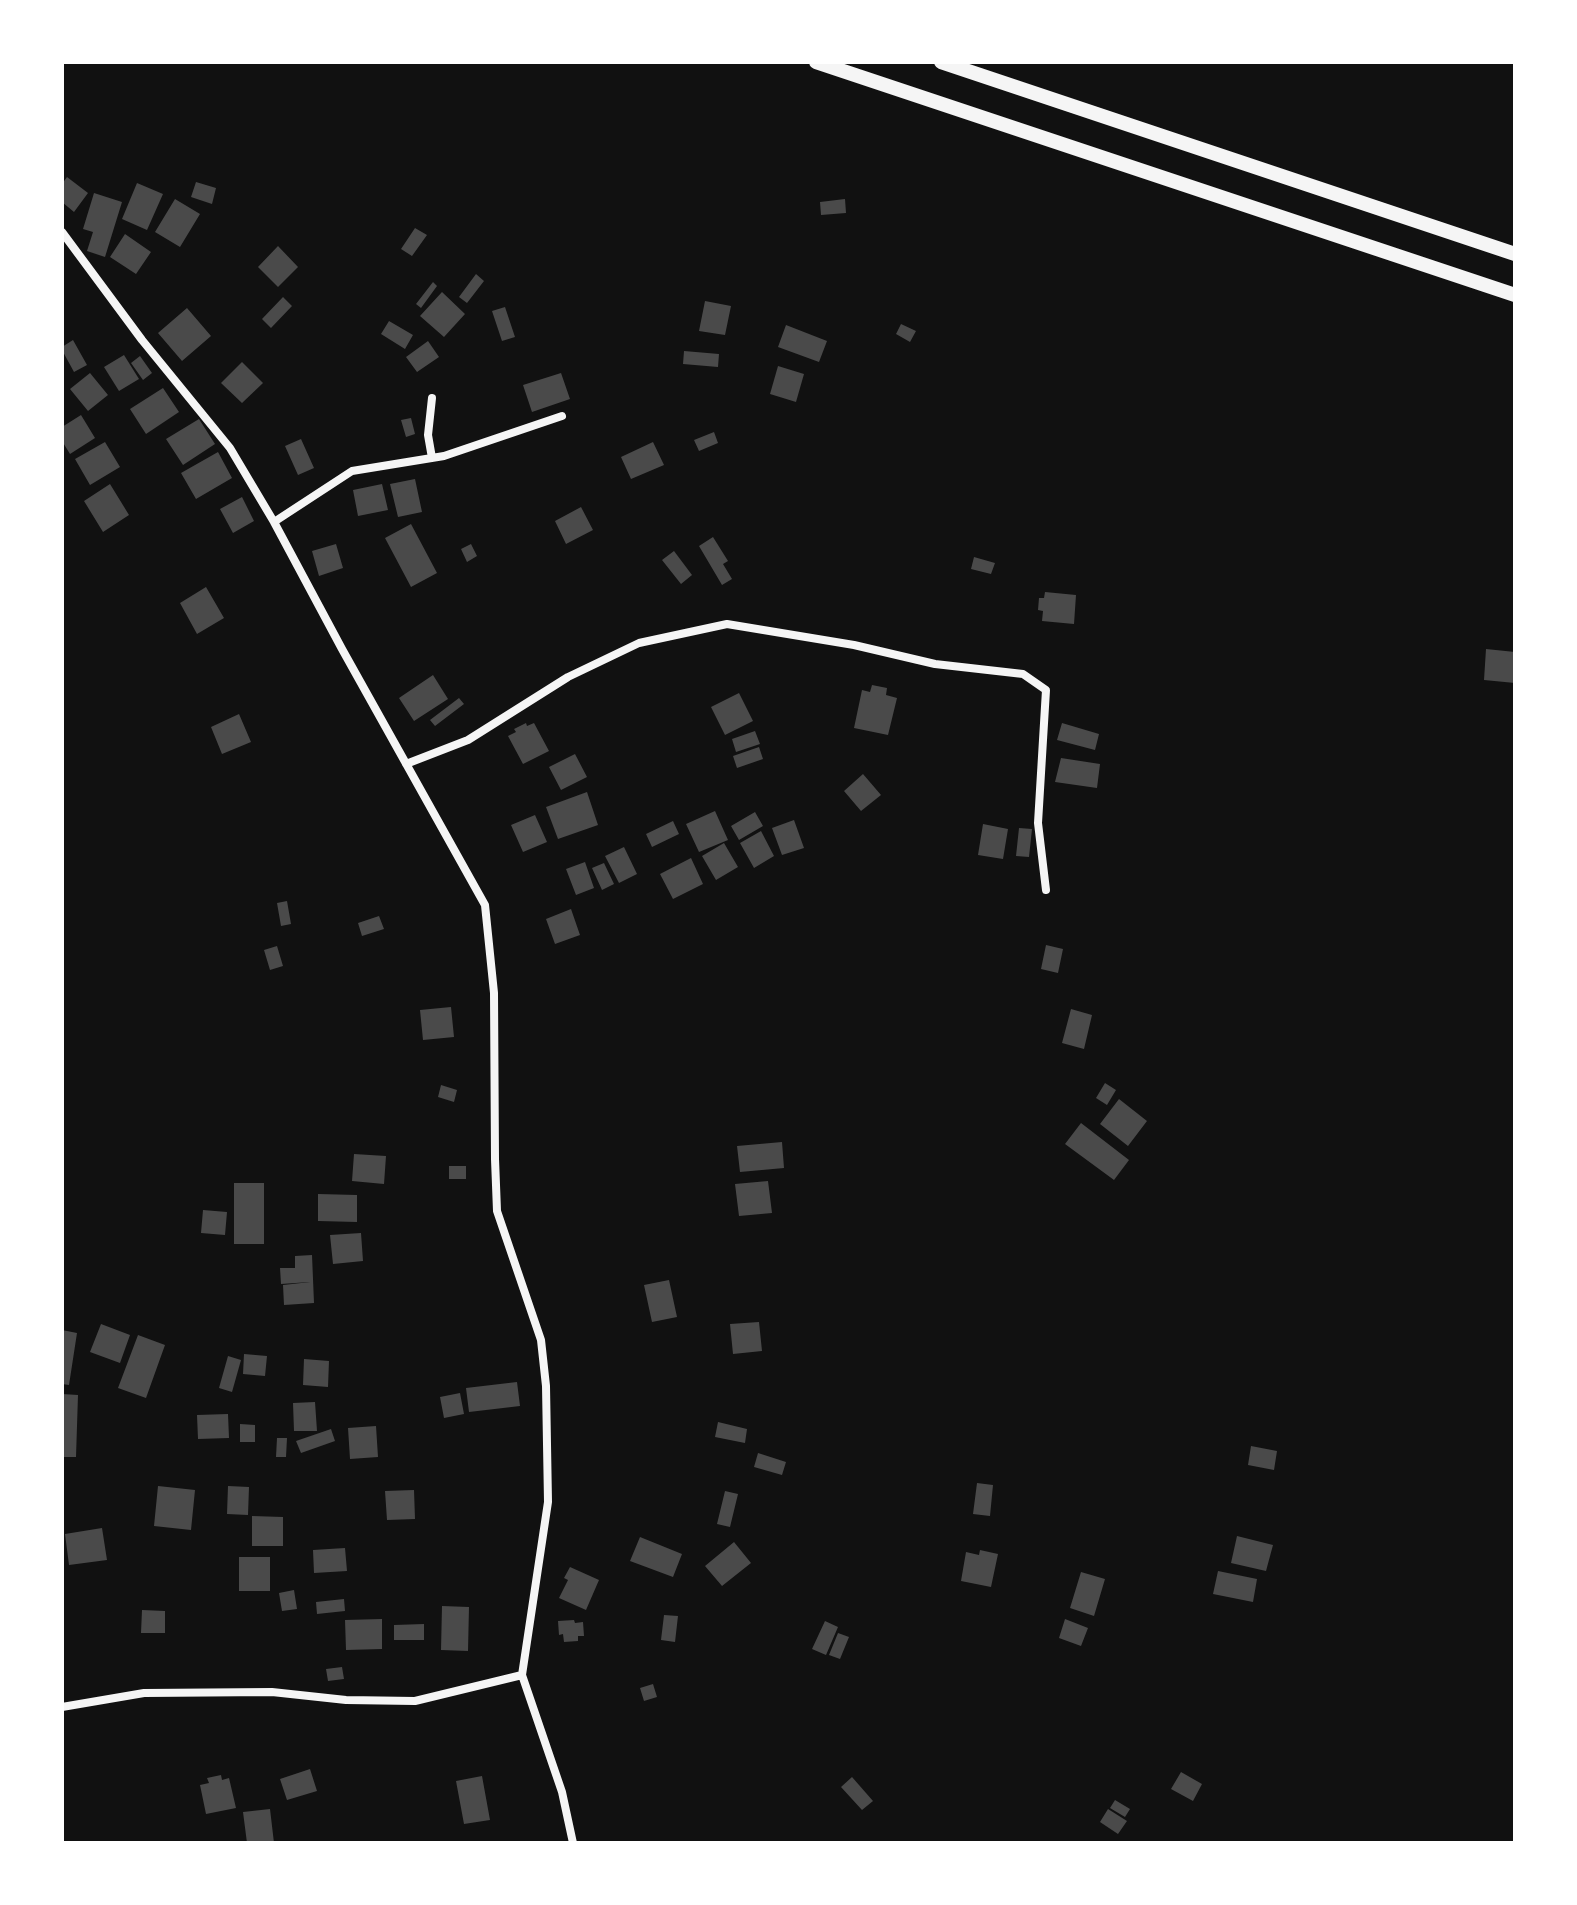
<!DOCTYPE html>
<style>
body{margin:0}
#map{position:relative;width:1577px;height:1905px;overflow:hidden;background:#111;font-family:"DM Sans",sans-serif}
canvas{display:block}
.frame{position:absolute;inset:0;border:64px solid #fff;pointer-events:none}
</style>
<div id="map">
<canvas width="1577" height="1905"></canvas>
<div class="frame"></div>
</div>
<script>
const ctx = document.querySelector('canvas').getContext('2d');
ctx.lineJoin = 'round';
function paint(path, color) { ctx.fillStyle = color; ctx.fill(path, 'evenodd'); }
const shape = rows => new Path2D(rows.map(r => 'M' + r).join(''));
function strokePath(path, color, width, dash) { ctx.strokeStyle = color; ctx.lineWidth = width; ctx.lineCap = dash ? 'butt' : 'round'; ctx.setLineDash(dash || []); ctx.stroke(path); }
paint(shape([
 [67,177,88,193,74,212,62,202,62,184],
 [196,182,216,188,212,204,191,197],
 [137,183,163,194,147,230,122,219],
 [94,193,122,202,105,257,87,251,93,232,83,229],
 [175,199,200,214,180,247,155,232],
 [845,199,846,213,821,215,820,202],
 [415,228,427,235,412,256,401,249],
 [125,234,151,252,136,274,110,257],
 [278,246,298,267,278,287,258,267],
 [476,274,484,281,467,303,459,297],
 [433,282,437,286,421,308,416,304],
 [442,292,465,314,444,337,420,316],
 [283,297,292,306,271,328,262,319],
 [705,301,731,306,725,335,699,331],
 [505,307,515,337,502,341,492,311],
 [187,308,211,336,182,361,158,333],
 [389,321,413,335,405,349,381,334],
 [901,324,916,331,910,342,896,334],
 [786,325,827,341,819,362,778,347],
 [73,340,87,365,74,372,62,350,62,347],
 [428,341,439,357,417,372,406,357],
 [684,351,719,354,718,367,683,364],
 [124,355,139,379,119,391,104,367],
 [140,356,152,373,143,380,131,363],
 [242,362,263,383,242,403,221,383],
 [778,366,804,374,796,402,770,394],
 [90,373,108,395,88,411,70,389],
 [561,373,570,399,532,412,523,385],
 [163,388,179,412,146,434,130,409],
 [81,415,95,438,70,454,62,441,62,427],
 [411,418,415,434,406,437,401,420],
 [199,419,215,444,183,465,166,439],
 [714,432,718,443,699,451,694,440],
 [301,439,314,468,298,475,285,446],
 [105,442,120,467,90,485,75,459],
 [653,442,664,465,631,479,621,457],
 [218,452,232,478,196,499,181,473],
 [415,479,422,512,398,517,390,484],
 [110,484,129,515,103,532,84,501],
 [382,484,388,510,358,516,353,490],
 [242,497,254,521,233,533,220,509],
 [581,507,593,530,566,544,555,521],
 [411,524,437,573,411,587,385,538],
 [713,537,728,561,723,564,732,579,722,585,699,546],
 [336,544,343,568,319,576,312,551],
 [471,544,477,556,467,562,461,549],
 [674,551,692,575,681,584,662,560],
 [974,557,995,563,991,574,971,569],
 [206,587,224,618,197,634,180,603],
 [1045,592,1076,595,1074,624,1042,621,1043,611,1038,610,1039,598,1044,598],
 [1486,649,1515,652,1515,683,1484,680],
 [433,675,448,699,414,721,399,698],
 [872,685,887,688,886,695,897,698,888,735,854,728,862,690,870,692],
 [739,693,753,721,725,735,711,707],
 [459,698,464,704,435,726,430,720],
 [239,714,251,742,222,754,211,727],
 [526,723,527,726,534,723,549,751,523,764,508,736,516,732,514,729],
 [1062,723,1099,734,1095,750,1057,740],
 [755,731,760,744,736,752,732,739],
 [759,747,763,759,737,768,733,756],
 [575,754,587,777,561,790,549,767],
 [1061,758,1100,764,1097,788,1055,782],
 [863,774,881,795,861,811,844,791],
 [587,792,598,825,558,839,546,807],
 [715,811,728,840,699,852,686,824],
 [755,812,763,826,739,840,731,826],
 [535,815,547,842,523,852,511,825],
 [794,820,804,848,782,855,772,828],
 [673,821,679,834,652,847,646,834],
 [983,824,1008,829,1003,859,978,855],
 [1019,828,1032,829,1029,857,1016,856],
 [761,831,774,856,754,868,740,843],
 [724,843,738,867,716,880,702,856],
 [624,847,637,874,619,883,605,856],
 [691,858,703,884,673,899,660,874],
 [585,862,594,888,576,895,566,869],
 [604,863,614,884,602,890,592,868],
 [287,901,291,924,281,926,277,903],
 [571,909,580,935,555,944,546,919],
 [379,916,384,929,362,936,358,923],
 [1046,945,1063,949,1058,973,1041,969],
 [277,946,283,966,270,970,264,950],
 [451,1007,454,1037,423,1040,420,1010],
 [1071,1009,1092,1015,1084,1049,1062,1043],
 [1105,1083,1116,1090,1107,1105,1096,1098],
 [441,1085,457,1090,454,1102,438,1097],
 [1119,1099,1147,1121,1128,1146,1100,1124],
 [1081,1123,1129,1160,1114,1180,1065,1144],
 [782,1142,784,1168,740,1172,737,1146],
 [354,1154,386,1156,384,1184,352,1181],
 [449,1166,466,1166,466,1179,449,1179],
 [768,1181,772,1213,739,1216,735,1184],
 [234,1183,264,1183,264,1244,234,1244],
 [318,1194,357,1195,357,1222,318,1221],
 [203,1210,227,1212,225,1235,201,1233],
 [361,1233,363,1261,333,1264,330,1235],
 [312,1255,314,1303,284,1305,283,1285,310,1282,281,1284,280,1268,295,1268,295,1256],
 [669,1280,677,1317,652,1322,644,1285],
 [759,1322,762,1351,733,1354,730,1324],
 [101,1324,130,1335,120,1363,90,1352],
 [62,1330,77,1333,69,1385,62,1384],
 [138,1335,165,1345,146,1398,118,1388],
 [244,1354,267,1356,265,1376,243,1374],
 [228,1356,241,1360,232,1392,219,1388],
 [304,1359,329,1361,328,1387,303,1385],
 [517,1382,520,1406,469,1412,466,1388],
 [460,1393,464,1414,444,1418,440,1397],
 [62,1394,78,1395,76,1457,62,1457],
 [315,1402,317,1431,294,1431,293,1403],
 [228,1414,229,1438,198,1439,197,1415],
 [718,1422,747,1429,745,1443,715,1437],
 [240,1424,255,1425,255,1442,240,1442],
 [376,1426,378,1457,350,1459,348,1428],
 [331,1429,335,1441,301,1453,296,1441],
 [277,1438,287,1438,286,1457,276,1457],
 [1251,1446,1277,1451,1274,1470,1248,1465],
 [758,1453,786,1462,782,1475,754,1467],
 [977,1483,993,1485,990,1516,973,1514],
 [158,1486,195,1490,191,1530,154,1526],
 [228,1486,249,1487,248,1515,227,1514],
 [414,1490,415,1519,387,1520,385,1491],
 [725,1491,738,1494,730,1527,717,1524],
 [252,1516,283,1517,283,1546,252,1546],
 [102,1528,107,1560,69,1565,65,1534],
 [1237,1536,1273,1545,1266,1571,1231,1563],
 [640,1537,682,1554,673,1577,630,1561],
 [734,1542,751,1563,722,1586,705,1566],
 [345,1548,347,1571,314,1573,313,1550],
 [980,1550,998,1554,991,1587,961,1581,966,1552,979,1555],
 [239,1557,270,1557,270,1591,239,1591],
 [570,1567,599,1580,586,1610,559,1598,568,1580,564,1578],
 [1218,1571,1257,1579,1253,1602,1213,1594],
 [1081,1572,1105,1579,1094,1616,1070,1608],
 [294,1590,297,1609,282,1611,279,1593],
 [344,1599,345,1611,317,1614,316,1602],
 [442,1606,469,1607,468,1651,441,1650],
 [142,1610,165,1611,165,1633,141,1633],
 [664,1615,678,1616,675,1642,661,1640],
 [382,1619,382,1649,346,1650,345,1620],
 [1065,1619,1088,1628,1081,1646,1059,1638],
 [574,1620,575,1623,583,1622,584,1636,578,1636,578,1641,564,1642,563,1634,559,1635,558,1621],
 [825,1621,838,1627,826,1655,812,1649],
 [424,1624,424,1640,394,1640,394,1625],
 [838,1633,849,1637,840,1659,829,1655],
 [342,1667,344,1679,328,1681,326,1669],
 [653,1684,657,1697,644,1701,640,1688],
 [310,1769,317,1791,287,1800,280,1779],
 [1181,1772,1202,1784,1193,1801,1171,1789],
 [221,1775,222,1780,229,1778,236,1808,206,1814,200,1785,209,1783,207,1778],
 [482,1776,490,1820,464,1824,456,1781],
 [852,1777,873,1801,862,1810,841,1787],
 [1115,1800,1130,1809,1125,1817,1110,1808],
 [270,1809,274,1843,247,1843,243,1812],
 [1108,1809,1127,1821,1118,1834,1100,1822]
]), '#4a4a4a');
strokePath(shape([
 [62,232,142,340,230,448,274,522,342,649,485,905,494,993,495,1159,497,1211,541,1340,546,1386,548,1502,522,1675,562,1792,573,1843],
 [432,458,428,435,432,398],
 [274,522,352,471,444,456,562,416],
 [406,764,468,740,568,677,639,643,727,624,854,645,935,664,1023,674,1046,690,1038,823,1046,890],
 [62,1707,144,1693,272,1692,346,1700,415,1701,522,1675]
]), '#f5f5f5', 8);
strokePath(shape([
 [816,62,1515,295],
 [941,62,1515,254]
]), '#f5f5f5', 14);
</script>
